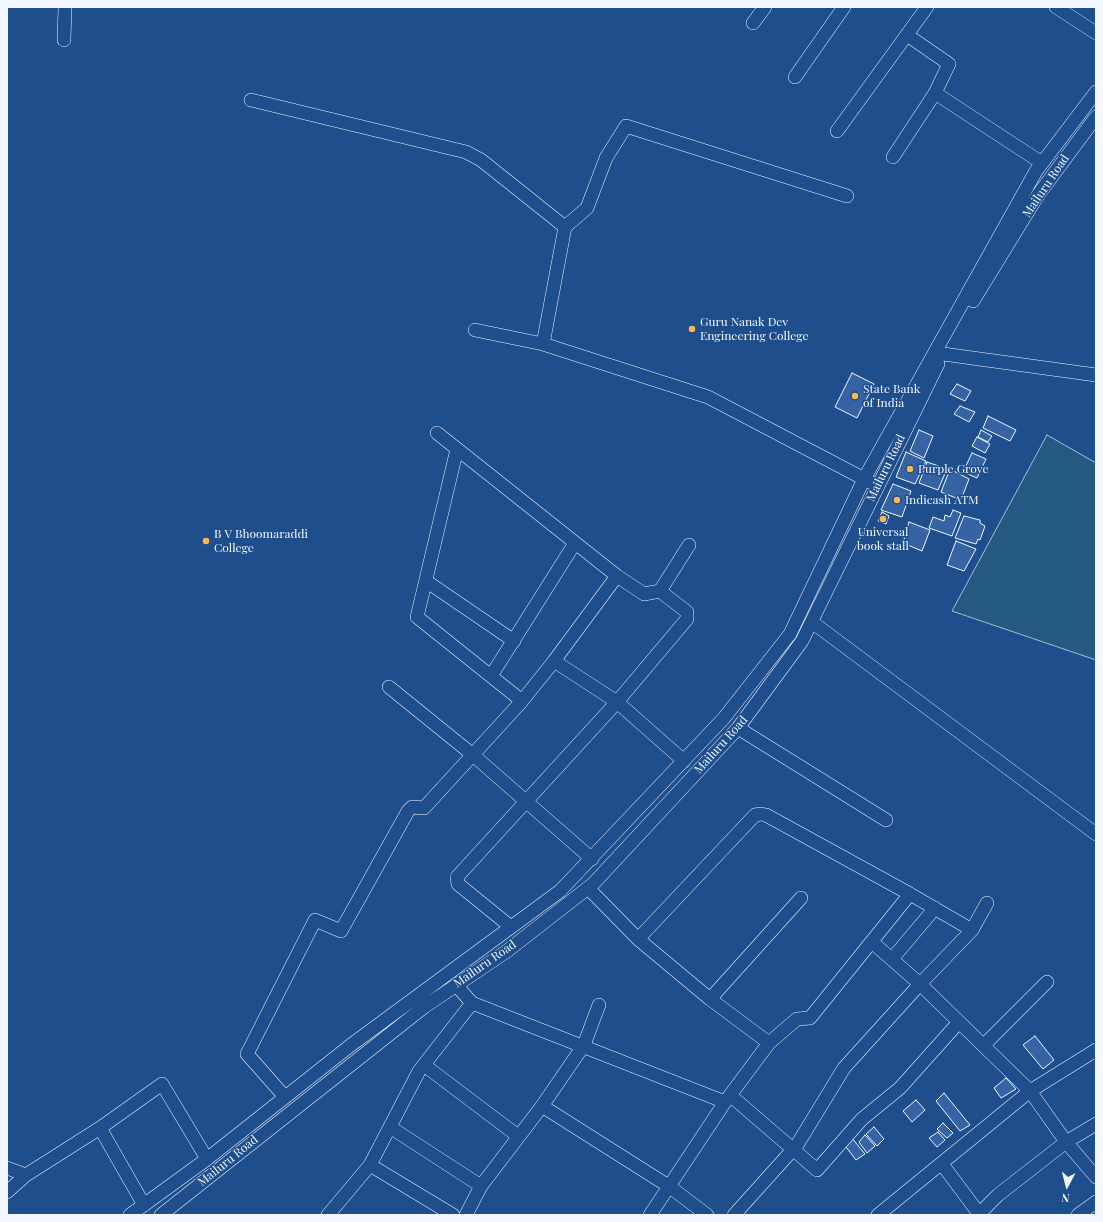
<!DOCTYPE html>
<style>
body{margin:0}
#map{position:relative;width:1103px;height:1222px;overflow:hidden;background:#1f4e8c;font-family:"Playfair Display",serif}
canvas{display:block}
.frame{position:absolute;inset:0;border:8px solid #f2f6ff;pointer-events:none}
.north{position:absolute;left:1047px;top:1166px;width:40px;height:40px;-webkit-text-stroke:3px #1f4e8c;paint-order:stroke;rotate:187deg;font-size:11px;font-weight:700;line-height:16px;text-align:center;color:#f2f6ff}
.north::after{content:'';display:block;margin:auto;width:14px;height:18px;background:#f2f6ff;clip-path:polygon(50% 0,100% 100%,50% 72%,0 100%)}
</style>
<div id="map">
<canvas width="1103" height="1222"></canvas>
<div class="frame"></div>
<div class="north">N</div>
</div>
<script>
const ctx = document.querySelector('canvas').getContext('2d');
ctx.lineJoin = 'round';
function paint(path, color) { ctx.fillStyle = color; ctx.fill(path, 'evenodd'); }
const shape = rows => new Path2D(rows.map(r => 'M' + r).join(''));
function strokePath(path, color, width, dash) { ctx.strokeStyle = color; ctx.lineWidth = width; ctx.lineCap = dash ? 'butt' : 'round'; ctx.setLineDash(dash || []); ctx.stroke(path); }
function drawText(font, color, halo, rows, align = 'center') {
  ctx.font = font + ' "Playfair Display",serif'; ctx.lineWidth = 3; ctx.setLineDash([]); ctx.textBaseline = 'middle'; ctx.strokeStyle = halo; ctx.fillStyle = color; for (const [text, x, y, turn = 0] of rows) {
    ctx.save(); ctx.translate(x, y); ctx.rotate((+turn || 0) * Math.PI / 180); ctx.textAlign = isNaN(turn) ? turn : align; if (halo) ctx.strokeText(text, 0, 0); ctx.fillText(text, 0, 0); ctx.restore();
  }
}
const green = shape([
 [1047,435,1096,463,1096,660,952,611,1047,435]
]);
paint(green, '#245a82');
strokePath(green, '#a8bbd7', 1);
const building = shape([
 [852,373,874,384,857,418,835,407,852,373],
 [957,384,971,391,965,401,950,394,957,384],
 [960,406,975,412,969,422,954,414,960,406],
 [988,416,1016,430,1010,441,983,428,988,416],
 [919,430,933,436,924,458,910,451,919,430],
 [981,430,992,436,988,442,978,437,981,430],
 [977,437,990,444,985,453,972,446,977,437],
 [906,452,926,461,915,484,896,477,906,452],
 [972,453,986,459,977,478,963,472,972,453],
 [927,462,947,469,938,490,919,483,927,462],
 [950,469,969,479,961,500,941,492,950,469],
 [893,484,911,491,902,517,881,510,893,484],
 [953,510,961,513,952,536,929,528,933,517,944,521,945,515,950,517,953,510],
 [882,512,889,516,886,524,878,521,882,512],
 [964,516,980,520,980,523,985,526,980,540,978,539,976,544,955,538,964,516],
 [909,522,930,530,922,551,903,543,909,522],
 [956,541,976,549,964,571,947,565,956,541],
 [1035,1036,1054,1060,1043,1069,1023,1045,1035,1036],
 [1006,1078,1016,1089,1001,1098,994,1088,1006,1078],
 [944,1093,970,1125,960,1131,936,1101,944,1093],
 [916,1100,925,1110,912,1122,903,1111,916,1100],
 [943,1123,953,1133,947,1138,937,1129,943,1123],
 [874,1127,884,1139,877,1146,866,1134,874,1127],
 [938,1132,945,1140,937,1147,929,1138,938,1132],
 [865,1135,875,1146,867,1153,859,1142,865,1135],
 [851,1137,865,1154,856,1160,843,1143,851,1137]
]);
paint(building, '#3563a3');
strokePath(building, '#f2f6ff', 1);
const minor = shape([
 [1056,7,1096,33],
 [753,23,765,7],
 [64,40,65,7],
 [795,77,844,7],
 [935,93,1042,163],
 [251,100,466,152,481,160,565,227],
 [837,131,927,7],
 [893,157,935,93,949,64,907,35],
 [973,301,1038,195,1096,117],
 [475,330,543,344,708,397,872,483],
 [543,344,565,227,587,208,606,158,626,126,847,196],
 [943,354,1096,375],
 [437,433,617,576],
 [457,449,417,617,522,701],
 [426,581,514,641],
 [812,622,1096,834],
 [554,661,617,576,644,594,660,591],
 [491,676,575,543],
 [389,687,473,755,592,859],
 [738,728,886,820],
 [588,888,638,939,710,999,769,1043],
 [511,927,458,884,457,877,617,702,687,619,687,612,660,591,689,545],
 [638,939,755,815,761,814,766,815,910,894,972,930],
 [872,942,920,984,1030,1091,1066,1142,1096,1177],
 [892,959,935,908],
 [710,999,801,898],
 [472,1003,725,1102],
 [984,1045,1047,982],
 [424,1065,518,1136],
 [730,1095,817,1170,862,1119,900,1088,959,1022],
 [285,1097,247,1054,315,920,341,931,408,811,412,807,424,808,522,701,554,661,617,702,684,761],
 [542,1106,670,1187,707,1215],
 [390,1127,481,1186],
 [100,1128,144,1205],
 [942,1164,980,1215],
 [370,1165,453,1215],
 [7,1168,26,1175],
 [7,1192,26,1175,100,1128,162,1084,207,1159],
 [130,1215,207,1159,351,1045,560,891,724,718,790,634,864,479,1036,171,1096,92],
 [161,1215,424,1007,507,951,593,884,738,728,802,641,938,364],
 [328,1215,370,1165,419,1071,472,1003,456,985],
 [466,1215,481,1186,542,1106,584,1045,599,1005],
 [650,1215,725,1102,769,1043,797,1019,810,1018,910,894],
 [734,1215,797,1145,844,1068,920,984,972,930,987,903],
 [878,1215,1030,1091,1096,1050],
 [978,1215,998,1195,1066,1142,1096,1124],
 [1078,1215,1096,1202]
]);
strokePath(minor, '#f2f6ff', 14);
strokePath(minor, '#1f4e8c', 13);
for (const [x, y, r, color] of [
 [692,329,4,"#ffb74d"],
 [855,396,4,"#ffb74d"],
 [910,469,4,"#ffb74d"],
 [897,500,4,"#ffb74d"],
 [883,519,4,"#ffb74d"],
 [206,541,4,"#ffb74d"]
]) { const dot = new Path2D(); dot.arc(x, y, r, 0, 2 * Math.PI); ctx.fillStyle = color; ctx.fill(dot); strokePath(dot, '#1f4e8c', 1.5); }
drawText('12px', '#f2f6ff', '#1f4e8c', [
 ["Mailuru Road",1046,186,-56],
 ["Mailuru Road",886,468,-64],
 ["Mailuru Road",721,745,-48],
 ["Mailuru Road",485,964,-35],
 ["Mailuru Road",228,1161,-39]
]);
drawText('12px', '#f2f6ff', '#1f4e8c', [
 ["Guru Nanak Dev",700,322],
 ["Engineering College",700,336],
 ["State Bank",863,389],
 ["of India",863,403],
 ["Purple Grove",918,469],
 ["Indicash ATM",905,500],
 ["Universal",883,532,"center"],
 ["book stall",883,546,"center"],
 ["B V Bhoomaraddi",214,534],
 ["College",214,548]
], 'left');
</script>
